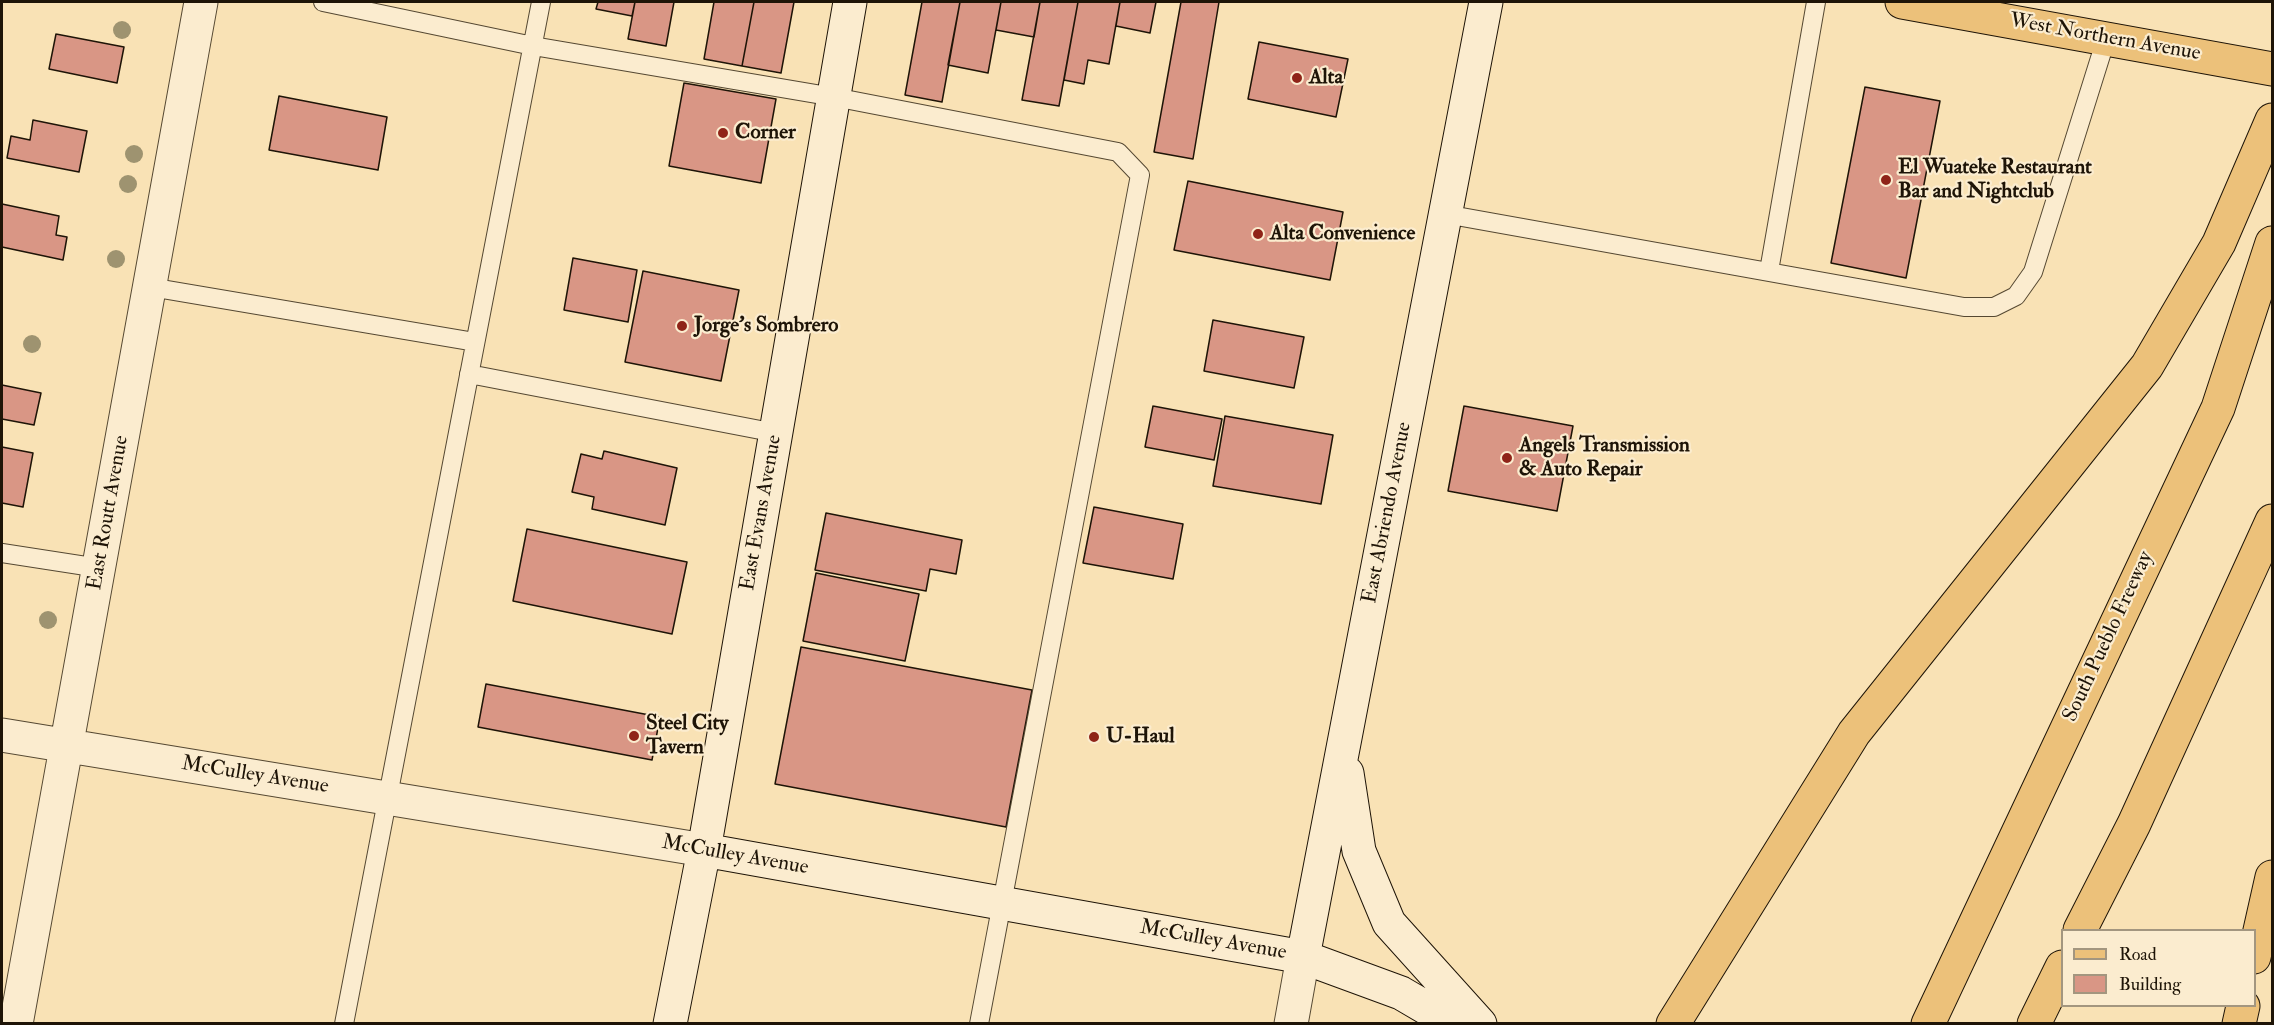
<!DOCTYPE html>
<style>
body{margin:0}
#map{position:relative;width:2274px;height:1025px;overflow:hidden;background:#f9e2b5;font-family:"IM FELL Double Pica",serif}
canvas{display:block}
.frame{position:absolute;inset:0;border:3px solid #1e1407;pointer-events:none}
.legend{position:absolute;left:2061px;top:929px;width:195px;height:78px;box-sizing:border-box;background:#fbeccf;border:2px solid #a3967f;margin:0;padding:8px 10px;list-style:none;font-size:18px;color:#1e1407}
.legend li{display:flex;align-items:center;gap:12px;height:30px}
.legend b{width:30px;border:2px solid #a3967f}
</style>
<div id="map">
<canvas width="2274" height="1025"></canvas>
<div class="frame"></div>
<ul class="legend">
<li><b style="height:8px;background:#ecc17a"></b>Road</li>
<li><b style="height:16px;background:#d99685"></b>Building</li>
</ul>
</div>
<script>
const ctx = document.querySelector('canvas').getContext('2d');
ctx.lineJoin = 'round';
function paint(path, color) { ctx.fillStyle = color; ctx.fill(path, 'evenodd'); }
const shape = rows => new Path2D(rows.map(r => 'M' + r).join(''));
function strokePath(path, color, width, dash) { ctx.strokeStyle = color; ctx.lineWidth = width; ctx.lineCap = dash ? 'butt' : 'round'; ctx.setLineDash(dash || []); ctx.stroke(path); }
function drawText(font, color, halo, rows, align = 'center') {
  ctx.font = font + ' "IM FELL Double Pica",serif'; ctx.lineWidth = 4.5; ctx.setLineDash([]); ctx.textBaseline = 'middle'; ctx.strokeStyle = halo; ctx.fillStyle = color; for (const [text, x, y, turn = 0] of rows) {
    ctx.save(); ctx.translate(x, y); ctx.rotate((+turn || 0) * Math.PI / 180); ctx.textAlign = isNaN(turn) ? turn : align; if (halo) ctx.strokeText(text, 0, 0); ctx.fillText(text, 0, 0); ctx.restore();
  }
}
const building = shape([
 [598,2,635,2,632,16,596,9,598,2],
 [635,2,674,2,666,46,628,39,635,2],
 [714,2,754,2,742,66,704,59,714,2],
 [754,2,794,2,781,73,742,66,754,2],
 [922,2,960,2,942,102,905,95,922,2],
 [960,2,1001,2,988,73,948,65,960,2],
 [1001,2,1040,2,1034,37,996,30,1001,2],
 [1040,2,1078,2,1059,106,1022,100,1040,2],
 [1078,2,1120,2,1109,64,1088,60,1084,84,1064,80,1078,2],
 [1120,2,1156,2,1150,33,1116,26,1120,2],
 [1181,2,1219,2,1193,159,1154,152,1181,2],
 [56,34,124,47,117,83,49,69,56,34],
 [1259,42,1348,59,1336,117,1248,99,1259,42],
 [684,83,776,99,761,183,669,166,684,83],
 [1865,87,1940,101,1906,278,1831,263,1865,87],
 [279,96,387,117,378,170,269,150,279,96],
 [33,120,87,131,79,172,7,158,11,136,30,140,33,120],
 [1188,181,1343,212,1330,280,1174,250,1188,181],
 [2,204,59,216,56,235,67,237,63,260,2,247,2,204],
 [573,258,637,270,628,322,564,310,573,258],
 [643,271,739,290,721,381,625,362,643,271],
 [1213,320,1304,337,1294,388,1204,371,1213,320],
 [2,385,41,393,34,425,2,419,2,385],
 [1153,406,1222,419,1214,460,1145,447,1153,406],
 [1464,406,1573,426,1557,511,1448,491,1464,406],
 [1225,416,1333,435,1321,504,1213,486,1225,416],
 [2,447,33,453,23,507,2,503,2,447],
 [604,451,677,468,665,525,592,509,594,497,572,492,581,454,602,459,604,451],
 [1094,507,1183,524,1173,579,1083,563,1094,507],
 [826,513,962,540,956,574,930,569,926,591,815,570,826,513],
 [527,529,687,562,672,634,513,601,527,529],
 [816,573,919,594,905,661,803,641,816,573],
 [801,647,1032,690,1006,827,775,784,801,647],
 [486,684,660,717,652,760,478,727,486,684]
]);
paint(building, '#d99685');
strokePath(building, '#1e1407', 1.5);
const lane = shape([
 [323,2,533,46,834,97,1118,152,1140,175,979,1024],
 [1445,214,1964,307,1994,307,2016,296,2033,272,2106,39],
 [1769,271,1816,2],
 [150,287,475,342],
 [469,374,776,433],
 [2,553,99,568],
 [344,1024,541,2]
]);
const street = shape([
 [2,735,704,850],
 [16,1024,201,2],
 [1291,1024,1303,957]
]);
const secondary = shape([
 [1347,773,1359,851,1389,923,1480,1024],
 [704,850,1303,957,1401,993,1454,1024],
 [1303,957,1486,2],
 [670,1024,704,850,850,2]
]);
const primary = shape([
 [1902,2,2272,69]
]);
const highway = shape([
 [2080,930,2134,824,2272,521],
 [2254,957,2272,877],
 [1673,1024,1854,733,2147,366,2219,243,2272,120],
 [1928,1024,2218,408,2272,243],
 [2034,1024,2062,967],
 [2239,1024,2243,1006]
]);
strokePath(lane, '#554832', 20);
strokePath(street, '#554832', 35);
strokePath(secondary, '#1e1407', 35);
strokePath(primary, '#1e1407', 35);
strokePath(highway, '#1e1407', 35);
strokePath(lane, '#fbeccf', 18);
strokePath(street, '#fbeccf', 33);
strokePath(secondary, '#fbeccf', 33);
strokePath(primary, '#ecc17a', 33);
strokePath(highway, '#ecc17a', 33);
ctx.fillStyle = '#9e9370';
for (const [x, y] of [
 [122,30],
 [134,154],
 [128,184],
 [116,259],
 [32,344],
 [48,620]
]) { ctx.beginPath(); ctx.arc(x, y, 9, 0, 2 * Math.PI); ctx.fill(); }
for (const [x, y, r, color] of [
 [1297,78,6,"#8f2418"],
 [723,133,6,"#8f2418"],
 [1886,180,6,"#8f2418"],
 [1258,234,6,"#8f2418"],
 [682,326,6,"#8f2418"],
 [1507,458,6,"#8f2418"],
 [634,736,6,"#8f2418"],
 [1094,737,6,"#8f2418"]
]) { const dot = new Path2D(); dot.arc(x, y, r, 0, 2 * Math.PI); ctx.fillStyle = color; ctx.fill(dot); strokePath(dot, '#fbeccf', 2); }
drawText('21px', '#1e1407', '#fbeccf', [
 ["West Northern Avenue",2105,38,10],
 ["East Routt Avenue",109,513,-80],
 ["East Evans Avenue",762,513,-80],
 ["East Abriendo Avenue",1388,513,-79],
 ["South Pueblo Freeway",2109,637,-65],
 ["McCulley Avenue",255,776,9],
 ["McCulley Avenue",735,856,10],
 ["McCulley Avenue",1213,941,10]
]);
drawText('bold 21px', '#1e1407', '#fbeccf', [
 ["Alta",1309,78],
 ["Corner",735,133],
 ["El Wuateke Restaurant",1898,168],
 ["Bar and Nightclub",1898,192],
 ["Alta Convenience",1270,234],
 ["Jorge's Sombrero",694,326],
 ["Angels Transmission",1519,446],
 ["& Auto Repair",1519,470],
 ["Steel City",646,724],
 ["Tavern",646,748],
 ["U-Haul",1106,737]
], 'left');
</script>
